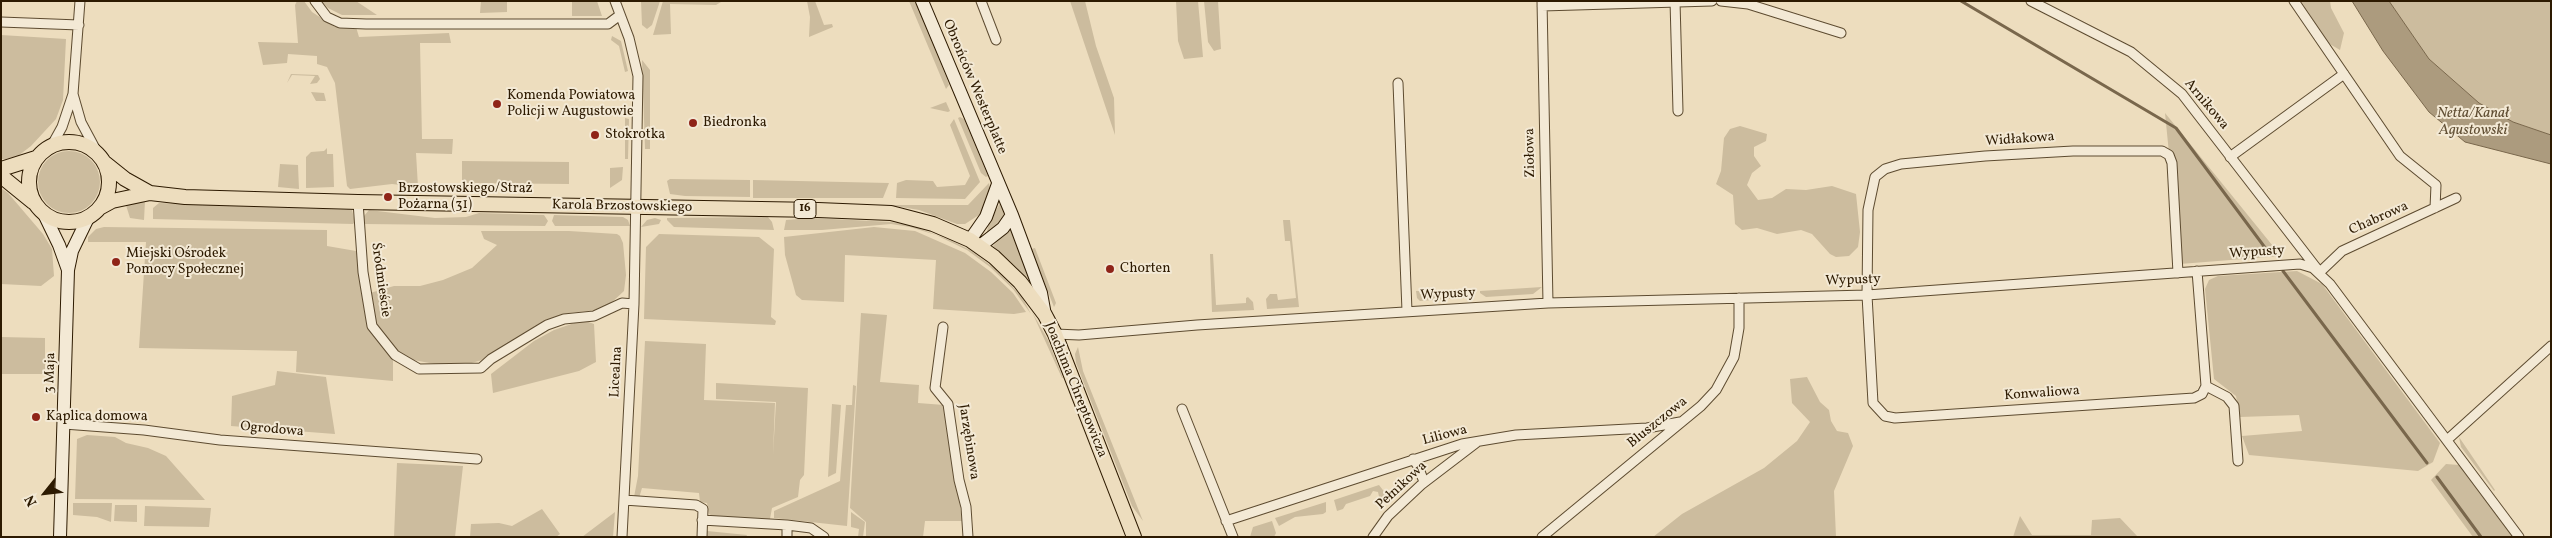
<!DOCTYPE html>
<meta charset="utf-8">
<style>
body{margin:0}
#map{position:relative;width:2552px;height:538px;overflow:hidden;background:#edddbe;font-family:Vollkorn,serif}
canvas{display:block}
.frame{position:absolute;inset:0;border:2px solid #2d1a01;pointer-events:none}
.north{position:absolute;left:20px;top:468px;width:50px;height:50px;-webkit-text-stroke:4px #f3e9d5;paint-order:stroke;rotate:241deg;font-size:14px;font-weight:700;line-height:20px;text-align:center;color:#2d1a01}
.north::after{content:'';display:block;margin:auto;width:18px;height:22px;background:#2d1a01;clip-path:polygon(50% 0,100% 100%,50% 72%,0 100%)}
</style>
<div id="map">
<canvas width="2552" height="538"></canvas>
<div class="frame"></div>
<div class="north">N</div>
</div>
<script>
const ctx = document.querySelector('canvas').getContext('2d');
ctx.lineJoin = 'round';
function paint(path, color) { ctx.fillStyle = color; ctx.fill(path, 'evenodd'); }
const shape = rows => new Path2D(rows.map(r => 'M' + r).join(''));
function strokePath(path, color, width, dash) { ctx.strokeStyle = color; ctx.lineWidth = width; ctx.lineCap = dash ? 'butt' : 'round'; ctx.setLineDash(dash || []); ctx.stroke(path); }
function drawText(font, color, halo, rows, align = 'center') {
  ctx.font = font + ' Vollkorn,serif'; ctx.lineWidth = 4; ctx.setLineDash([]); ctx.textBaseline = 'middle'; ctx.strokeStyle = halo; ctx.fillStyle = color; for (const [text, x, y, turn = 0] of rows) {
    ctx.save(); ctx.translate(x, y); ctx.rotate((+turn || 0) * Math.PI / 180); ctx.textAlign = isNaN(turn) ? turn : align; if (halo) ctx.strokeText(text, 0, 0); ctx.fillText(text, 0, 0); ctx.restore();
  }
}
paint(shape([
 [297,1,304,1,312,12,335,27,356,27,359,37,449,33,451,43,420,43,422,139,453,139,452,154,416,153,418,187,392,184,350,189,347,186,335,83,327,67,317,64,317,56,288,54,287,63,263,65,258,42,298,43,295,5],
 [321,1,356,1,377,15,342,15,328,8],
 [481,1,507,1,507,12,480,13],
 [572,1,597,1,602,16,572,16],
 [641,1,660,1,652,25,647,29,642,25],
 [663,1,721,1,721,2,716,5,670,4,671,34,653,35],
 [807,1,815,1,824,25,832,24,833,27,809,37,810,17],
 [909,1,915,1,947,79,949,85,946,89],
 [1070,1,1085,1,1096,46,1114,98,1115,135],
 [1176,1,1198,1,1203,57,1184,59,1178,41],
 [1204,1,1218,1,1221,49,1217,50,1214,51,1208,42],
 [2301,1,2330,1,2331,8,2344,33,2340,50,2328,43],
 [2389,1,2551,1,2551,135,2513,122,2479,103,2429,59],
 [1,35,66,39,63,100,56,119,31,146,18,156,6,159,1,159],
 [612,36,621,41,628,71,625,72,619,46,611,40],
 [642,60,650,70,650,149,645,149],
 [291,74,318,75,320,79,317,83,310,84,315,76,292,75,287,83],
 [311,92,324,93,326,101,316,101],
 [946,102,950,111,948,112,930,108],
 [2165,113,2281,256,2180,264],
 [960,117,964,119,988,176,986,177,981,173,958,118],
 [625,118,629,119,628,159,625,159],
 [954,119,980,182,965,199,896,198,897,183,906,180,933,181,937,187,965,185,970,176,950,125],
 [1740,126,1767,134,1766,141,1754,147,1754,156,1761,166,1752,173,1747,185,1758,200,1772,198,1786,189,1806,190,1832,186,1856,194,1860,232,1858,247,1849,256,1836,257,1830,254,1812,234,1801,230,1777,234,1757,228,1742,230,1735,224,1733,195,1716,184,1721,171,1724,138,1730,129],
 [327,148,327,154,333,154,334,187,306,188,306,157,311,152,324,151],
 '38 182a31 31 0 1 1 62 0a31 31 0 1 1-62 0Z',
 [462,161,569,162,569,184,462,183],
 [280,164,298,165,299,189,278,187],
 [623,167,622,180,610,188,610,168],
 [670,179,750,180,750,197,685,196,670,194,667,181],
 [753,180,889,183,883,198,753,198],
 [989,183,991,196,985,211,965,224,957,224,919,210,889,205,968,205],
 [1,188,8,193,43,234,52,249,54,276,41,286,1,284],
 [145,201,144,220,130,218,125,202],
 [159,203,352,210,355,222,353,224,153,219,153,208],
 [1000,203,1004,212,1004,217,998,226,986,235,989,223],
 [369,210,435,218,466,217,479,213,544,215,548,221,545,226,364,224,364,216],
 [554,215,623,217,628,220,630,226,555,226,552,221],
 [768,217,772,222,774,230,674,227,667,220,667,218],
 [655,218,661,220,659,224,641,227,647,220],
 [812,218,892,222,913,226,952,241,970,250,997,270,1022,297,1031,314,1013,289,990,267,967,250,936,235,910,227,891,224,822,230,784,230,786,220],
 [1283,220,1290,220,1299,307,1267,309,1266,299,1270,294,1277,294,1278,300,1296,298,1290,241,1285,241],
 [1011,226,1030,280,993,246],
 [104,227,327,230,327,246,356,251,359,257,371,330,393,360,393,381,296,372,297,351,139,348,146,242,88,242,88,237,96,229],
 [874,227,915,231,965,253,991,272,1013,293,1026,312,1014,314,933,309,936,260,845,255,844,302,802,300,796,295,785,255,784,237],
 [481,231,569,231,617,234,620,236,623,243,626,275,624,291,610,304,597,310,569,313,545,320,482,360,468,364,435,364,408,359,392,348,375,321,370,293,394,286,420,286,443,280,472,268,497,245,484,239],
 [659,234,759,237,774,249,771,317,776,321,775,325,644,319,646,247],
 [1035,248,1056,303,1054,307,1031,249],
 [1210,254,1213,254,1216,305,1246,303,1246,298,1248,297,1253,302,1254,310,1212,312],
 [2297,271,2322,284,2440,443,2433,462,2418,471,2249,455,2242,436,2302,431,2299,415,2240,417,2236,396,2214,379,2205,289,2209,280,2218,276],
 [1542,287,1533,294,1486,297,1480,293,1480,291],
 [1416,291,1419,291,1420,294,1466,292,1464,298,1420,301,1417,298],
 [1032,312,1048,340,1063,378,1062,378],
 [861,313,887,315,880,382,919,385,918,403,944,405,949,422,962,521,925,521,923,537,866,537,866,522,850,508],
 [583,320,594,324,596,362,579,371,493,393,491,374,534,341,554,330],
 [1,337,45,338,45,374,1,374],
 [645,341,706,344,704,400,775,403,773,455,776,402,716,399,716,383,808,388,804,475,800,480,798,497,772,508,770,519,715,517,709,514,707,503,700,502,699,493,642,488,639,498,634,497,638,476],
 [1078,347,1083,371,1143,521,1132,506,1076,363,1075,354],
 [277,371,326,377,335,434,231,426,232,396,275,385],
 [1807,377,1820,402,1829,410,1831,421,1837,431,1848,433,1853,446,1834,491,1836,537,1653,537,1682,514,1764,468,1797,441,1810,422,1792,403,1790,379],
 [853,385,856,386,847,526,774,518,774,511,840,481,846,405,852,405],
 [832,404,841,405,836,473,828,477],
 [87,435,115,437,126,443,148,448,166,456,205,500,75,499,77,439],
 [2459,437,2495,490,2494,491,2461,447],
 [397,463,463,466,455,537,394,537],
 [2446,464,2459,465,2513,537,2473,537,2431,480],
 [1379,485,1386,494,1380,501,1378,492,1373,491,1370,496,1346,504,1343,509,1337,511,1334,500],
 [1326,502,1326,512,1323,514,1295,517,1279,526,1275,518],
 [73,503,112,503,111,522,97,517,73,515],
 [115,505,137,505,137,522,114,521],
 [145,506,211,508,209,527,144,526],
 [542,509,560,534,556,537,470,537,471,524,499,523,512,526],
 [615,512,613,537,582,537],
 [851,512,865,522,863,537,858,537,859,529,851,527],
 [2020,516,2032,535,2091,535,2092,520,2120,518,2138,537,2013,537],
 [1272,521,1276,533,1274,537,1250,537,1253,527],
 [707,531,747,535,746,537,707,537]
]), '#ccbc9e');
const water = shape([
 [2352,1,2389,1,2429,59,2479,103,2513,122,2551,135,2551,164,2465,142,2429,112,2383,51,2352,1]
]);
paint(water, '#ac9b7e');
strokePath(water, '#79674c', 1);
strokePath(shape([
 [1961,1,2176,128,2269,253],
 [2283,271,2427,463],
 [2437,477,2481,537]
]), '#79674c', 3);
const street = shape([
 [315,1,327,17,340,23,366,24,608,24,620,15],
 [615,1,629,38,638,76,634,304,622,537],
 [981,1,996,40],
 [1542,1,1548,303],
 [1675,1,1678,111],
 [1721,1,1748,4,1841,33],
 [2031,1,2131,52,2182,94,2318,270],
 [2294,1,2400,156,2436,185,2435,208],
 [1542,6,1712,1],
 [1,22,79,25],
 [1398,83,1407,311],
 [73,94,81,122,97,152],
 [52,145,62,127,73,94,80,1],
 [2230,157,2344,74],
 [358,202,363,272,372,326,395,355,419,369,481,368,491,359,547,325,564,319,594,316,622,303,634,304],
 [2320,272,2342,251,2456,198],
 [2178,273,2172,163,2169,155,2162,151,2073,151,1985,156,1901,164,1885,169,1875,177,1868,210,1867,295,1873,403,1885,416,1895,418,2194,398,2202,394,2206,386,2197,271],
 [943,327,935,388,948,404,959,480,966,507,968,537],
 [1055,334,1079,335,1197,325,1548,303,1867,295,2300,264,2313,268,2330,284,2519,537],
 [2206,386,2227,397,2234,406,2238,461],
 [1182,409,1233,537],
 [64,424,144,430,220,440,477,459],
 [2447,440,2551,346],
 [1413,459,1418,466,1424,482],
 [624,500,696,505,703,509,702,537],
 [702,520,787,525,787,537],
 [1226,521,1462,444,1516,435,1647,428,1680,422],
 [787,525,811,528,824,537],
 [1373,537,1388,516,1421,485,1476,443],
 [1542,537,1701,406,1716,390,1734,357,1739,328,1739,298]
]);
const secondary = shape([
 [922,1,1012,215,1041,293,1045,315],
 [44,214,59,245,68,270],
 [970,240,986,217,998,184],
 [980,246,1003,228,1012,215],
 [60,537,68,270,72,251,88,218]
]);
const primary = shape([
 '29 182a40 40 0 1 1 80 0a40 40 0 1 1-80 0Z',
 [105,163,125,179,150,193],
 [1,169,36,158],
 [1,176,33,202],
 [101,207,112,201,150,193,185,197,358,202,818,210,891,213,933,224,970,240,994,257,1020,282,1045,315,1055,334,1134,537]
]);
strokePath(street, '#5d4b30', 11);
strokePath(secondary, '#2d1a01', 14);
strokePath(primary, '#2d1a01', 16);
strokePath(street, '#f3e9d5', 9);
strokePath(secondary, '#f3e9d5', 12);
strokePath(primary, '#edddbe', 14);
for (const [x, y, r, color] of [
 [497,104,5,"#8f2418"],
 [693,123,5,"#8f2418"],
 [595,135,5,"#8f2418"],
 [388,197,5,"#8f2418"],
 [116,262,5,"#8f2418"],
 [1110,269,5,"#8f2418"],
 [36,417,5,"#8f2418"]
]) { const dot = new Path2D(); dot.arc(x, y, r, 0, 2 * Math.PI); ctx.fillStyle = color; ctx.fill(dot); strokePath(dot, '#f3e9d5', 2); }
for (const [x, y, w] of [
 [805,209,22]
]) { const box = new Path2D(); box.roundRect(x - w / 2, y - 9.5, w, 19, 4); ctx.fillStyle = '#f3e9d5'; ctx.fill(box); strokePath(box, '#2d1a01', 1); }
drawText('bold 12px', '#2d1a01', null, [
 ["16",805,209]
]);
drawText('14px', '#2d1a01', '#f3e9d5', [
 ["Obrońców Westerplatte",974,87,67],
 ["Arnikowa",2206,105,50],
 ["Widłakowa",2020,140,-4],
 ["Ziołowa",1531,153,-91],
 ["Karola Brzostowskiego",622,207,1],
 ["Chabrowa",2379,219,-24],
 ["Wypusty",2257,253,-4],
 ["Śródmieście",380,280,82],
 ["Wypusty",1853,281,-2],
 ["Wypusty",1448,295,-3],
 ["Licealna",617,372,-87],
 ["3 Maja",51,373,-88],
 ["Joachima Chreptowicza",1075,390,68],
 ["Konwaliowa",2042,394,-4],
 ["Bluszczowa",1658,423,-39],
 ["Ogrodowa",272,430,5],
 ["Liliowa",1445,436,-15],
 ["Jarzębinowa",968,442,81],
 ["Pełnikowa",1402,486,-43]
]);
drawText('14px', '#2d1a01', '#f3e9d5', [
 ["Komenda Powiatowa",507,96],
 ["Policji w Augustowie",507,112],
 ["Biedronka",703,123],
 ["Stokrotka",605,135],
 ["Brzostowskiego/Straż",398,189],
 ["Pożarna (31)",398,205],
 ["Miejski Ośrodek",126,254],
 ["Pomocy Społecznej",126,270],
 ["Chorten",1120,269],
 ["Kaplica domowa",46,417]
], 'left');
drawText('italic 15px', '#604e33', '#f3e9d5', [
 ["Netta/Kanał",2473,114],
 ["Agustowski",2473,131]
]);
</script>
